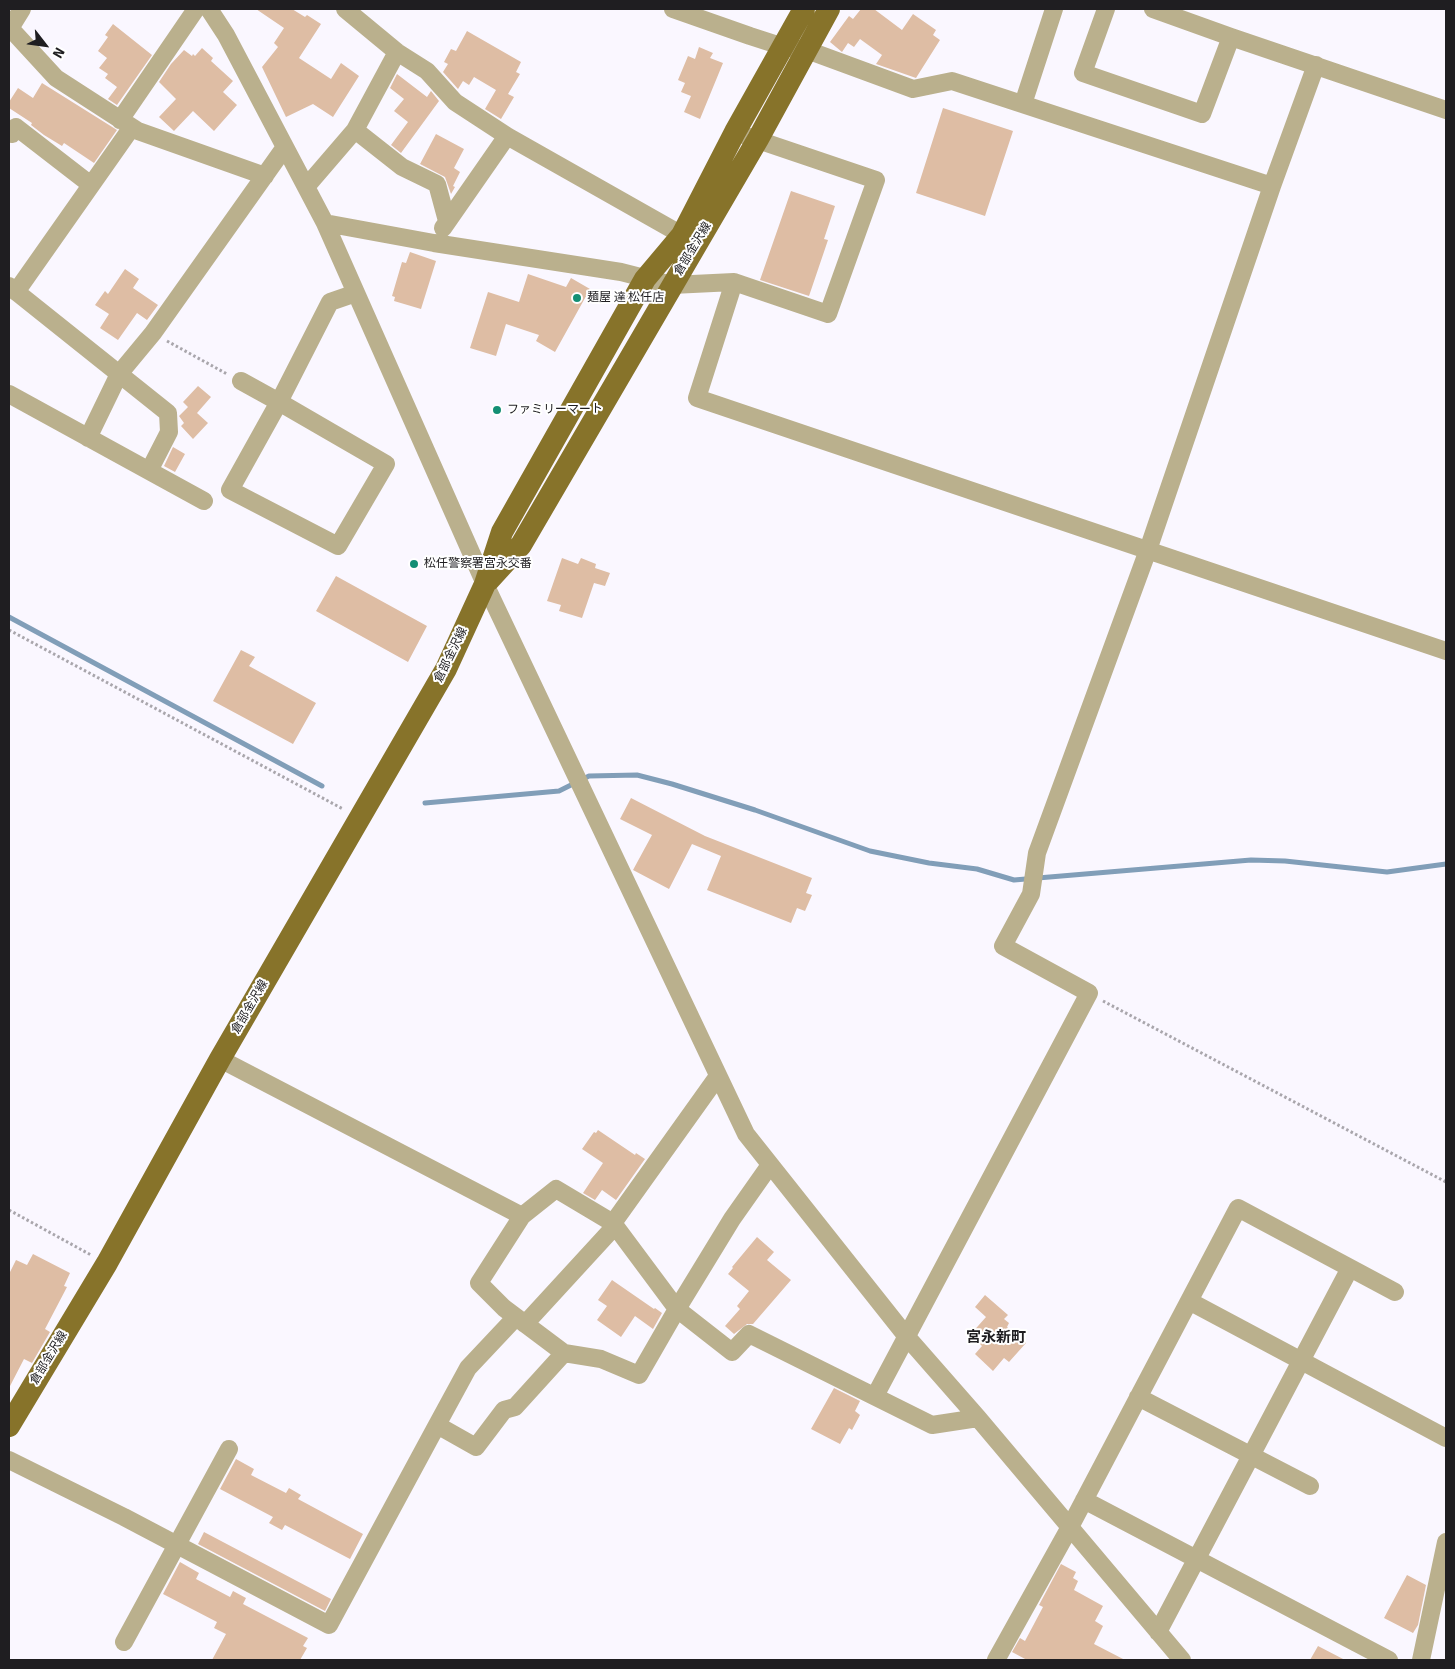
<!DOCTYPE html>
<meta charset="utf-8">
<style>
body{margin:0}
#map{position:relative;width:1455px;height:1669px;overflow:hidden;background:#faf7ff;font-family:Signika,sans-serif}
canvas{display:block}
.frame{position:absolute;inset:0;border:10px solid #1f1e21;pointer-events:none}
.north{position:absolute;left:20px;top:20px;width:50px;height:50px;-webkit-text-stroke:4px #fff;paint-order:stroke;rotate:120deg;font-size:14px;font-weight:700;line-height:20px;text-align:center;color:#1f1e21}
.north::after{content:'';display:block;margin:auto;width:18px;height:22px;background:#1f1e21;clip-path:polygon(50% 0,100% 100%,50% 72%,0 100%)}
</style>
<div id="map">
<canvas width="1455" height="1669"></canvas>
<div class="frame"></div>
<div class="north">N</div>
</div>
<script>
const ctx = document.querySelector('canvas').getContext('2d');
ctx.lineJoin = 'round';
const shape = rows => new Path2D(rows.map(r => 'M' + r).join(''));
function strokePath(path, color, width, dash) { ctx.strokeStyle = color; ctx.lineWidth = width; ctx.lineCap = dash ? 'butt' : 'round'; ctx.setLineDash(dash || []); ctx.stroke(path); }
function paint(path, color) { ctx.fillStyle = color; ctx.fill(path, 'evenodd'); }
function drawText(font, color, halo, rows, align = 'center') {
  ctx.font = font + ' Signika,"Noto Sans JP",sans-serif'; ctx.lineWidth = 4; ctx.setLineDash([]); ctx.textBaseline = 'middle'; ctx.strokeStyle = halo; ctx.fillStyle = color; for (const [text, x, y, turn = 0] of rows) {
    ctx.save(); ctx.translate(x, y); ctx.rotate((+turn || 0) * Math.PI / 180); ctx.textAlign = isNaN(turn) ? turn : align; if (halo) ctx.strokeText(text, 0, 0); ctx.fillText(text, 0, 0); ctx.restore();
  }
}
strokePath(shape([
 [9,617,322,786],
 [425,803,559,791,589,776,637,775,672,784,755,810,870,851,929,863,977,869,1014,880,1251,860,1285,861,1387,872,1446,864]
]), '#819eb8', 5);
paint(shape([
 [256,9,292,9,305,17,307,15,321,24,299,58,331,79,341,63,359,76,333,117,313,104,286,117,262,67,278,47,274,43,284,28],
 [861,9,874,9,902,30,913,14,936,30,933,35,940,40,916,78,876,64,882,55,860,39,854,47,848,43,842,52,830,42,849,16,853,19],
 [113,24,152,55,117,105,108,99,117,87,105,78,108,74,99,68,107,58,98,51,108,37,105,35],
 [467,31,521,62,516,72,520,74,508,94,514,97,501,119,485,109,496,90,474,77,469,85,463,81,458,89,443,72,448,64,444,62,451,49,456,51],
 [699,47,713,53,710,58,723,63,700,119,684,112,691,96,681,92,685,83,678,80,688,56,695,59],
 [202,48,213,58,211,61,233,81,223,92,237,105,214,131,193,111,174,131,159,117,176,99,159,82,171,64,184,50,192,56,193,54,195,56],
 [397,74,427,97,431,91,439,101,401,153,391,145,408,122,394,111,404,99,390,88],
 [42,83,117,130,94,163,64,143,62,146,44,135,31,125,32,123,9,108,9,102,18,88,33,98],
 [943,108,1013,131,985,216,916,193],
 [436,134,464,149,454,168,460,172,453,186,455,187,451,194,445,177,420,164],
 [791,191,835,206,824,239,828,240,809,296,760,280],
 [410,252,436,261,421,309,394,301,395,297,392,296,402,262,406,263],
 [125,269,139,279,133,288,158,305,147,320,137,313,118,340,100,328,109,314,95,305,105,291,108,294],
 [528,274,566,287,571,278,590,289,555,352,536,341,539,335,506,324,496,356,470,348,488,292,519,302],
 [198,386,211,397,197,413,208,423,193,439,181,426,184,423,179,416,188,407,183,402],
 [173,447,185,454,175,472,164,466],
 [562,558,578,564,581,558,596,564,595,568,610,573,605,586,594,583,582,618,559,611,561,605,547,601],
 [336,576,427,626,408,662,316,611],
 [241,650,255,657,249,666,316,703,293,744,213,701],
 [631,798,705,836,812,878,806,893,812,895,805,911,797,908,791,923,707,890,721,856,692,844,669,889,633,870,652,835,620,819],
 [598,1130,635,1155,636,1153,645,1159,616,1200,602,1190,595,1200,583,1193,603,1163,582,1149,594,1132,596,1133],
 [757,1237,774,1252,767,1260,791,1280,753,1324,747,1324,734,1334,725,1326,740,1309,737,1306,749,1291,728,1274,733,1268,732,1267],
 [33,1254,70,1273,64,1286,67,1287,45,1329,50,1332,32,1363,24,1359,9,1388,9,1274,16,1260,27,1265],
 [612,1280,654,1309,655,1308,662,1313,653,1329,635,1316,621,1337,597,1320,607,1306,598,1300],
 [985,1295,1008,1315,1004,1319,1009,1323,1007,1327,1026,1343,1009,1362,1004,1358,993,1371,975,1354,982,1346,970,1335,986,1317,975,1307],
 [834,1388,860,1401,855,1411,860,1415,852,1430,849,1428,840,1444,811,1429],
 [236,1459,254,1469,251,1475,286,1493,289,1488,301,1495,298,1499,363,1534,350,1559,285,1525,282,1530,269,1523,273,1517,220,1489],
 [204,1532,331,1599,325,1611,198,1544],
 [180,1562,199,1573,196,1579,230,1597,233,1591,246,1598,243,1604,308,1638,303,1646,307,1648,300,1660,212,1660,226,1634,214,1628,217,1622,163,1594],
 [1061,1564,1076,1572,1073,1578,1078,1581,1074,1590,1103,1606,1095,1621,1103,1626,1094,1644,1125,1660,1027,1660,1012,1652,1020,1638,1025,1641,1043,1607,1039,1605],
 [1407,1575,1426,1585,1418,1625,1413,1633,1384,1618],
 [1318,1646,1345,1660,1310,1660]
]), '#debda4');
strokePath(shape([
 [167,341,227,374],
 [9,630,343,809],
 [1103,1001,1446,1182],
 [9,1210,91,1255]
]), '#a9a6ac', 3, [2.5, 2.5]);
strokePath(shape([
 [209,9,226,35,325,223,485,584,746,1134,907,1337,978,1418,1182,1660],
 [345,9,397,52,427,71,455,102,507,136,682,235],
 [673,9,750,36,784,47,807,50,913,89,952,81,1272,186],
 [1106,9,1083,73,1202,114,1231,37],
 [1153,9,1231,37,1446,110],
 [10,28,56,78,138,131,265,176],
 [9,30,22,9],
 [1023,104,1054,9],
 [120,120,196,9],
 [355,130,402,167,437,184,447,221],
 [9,132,12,134,16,127,91,185],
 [306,187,355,130,397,52],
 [325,223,434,243,621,272,672,285,734,282,697,398,1446,651],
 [443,228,507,136],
 [734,282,828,314,876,180,746,136],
 [9,286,168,413,169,432,149,471],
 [16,292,132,127],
 [241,381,279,402,386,464,338,546,230,490,279,402,330,302,356,293],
 [9,394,204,501],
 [88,438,119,374,153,333,285,147],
 [220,1059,522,1216,556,1189,613,1223,677,1309,732,1352,749,1334,932,1425,978,1418],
 [522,1216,479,1283,504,1308,564,1353,601,1359,639,1375,677,1309,732,1219,770,1165],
 [613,1223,718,1076],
 [1189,1301,1446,1438],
 [516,1317,468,1368,437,1425,476,1447,504,1410,515,1407,564,1353],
 [525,1324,615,1226],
 [875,1396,1089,993,1003,946,1031,894,1037,853,1148,550,1272,186,1316,65],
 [1138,1397,1310,1486],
 [9,1460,124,1517,329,1625,437,1425],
 [1084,1500,1389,1660],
 [1158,1632,1350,1268],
 [124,1642,229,1449],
 [996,1660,1070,1527,1238,1208,1395,1292],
 [1421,1660,1446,1542]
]), '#bab08d', 18);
strokePath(shape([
 [489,580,521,545,758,139,829,9],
 [9,1426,107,1263,220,1059,446,669,485,584,502,532,645,279,682,235,735,132,804,9]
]), '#87732a', 22);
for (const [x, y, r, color] of [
 [577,298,5,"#138f74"],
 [497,410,5,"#138f74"],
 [414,564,5,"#138f74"]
]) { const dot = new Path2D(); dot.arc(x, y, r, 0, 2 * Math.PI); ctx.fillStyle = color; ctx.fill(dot); strokePath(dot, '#fff', 2); }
drawText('12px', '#1f1e21', '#fff', [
 ["倉部金沢線",693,249,-59],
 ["倉部金沢線",451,655,-64],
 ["倉部金沢線",250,1007,-60],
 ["倉部金沢線",49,1358,-59]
]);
drawText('12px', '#1f1e21', '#fff', [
 ["麺屋 達 松任店",587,298],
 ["ファミリーマート",507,410],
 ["松任警察署宮永交番",424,564]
], 'left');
drawText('bold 15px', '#1f1e21', '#fff', [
 ["宮永新町",996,1338]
]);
</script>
